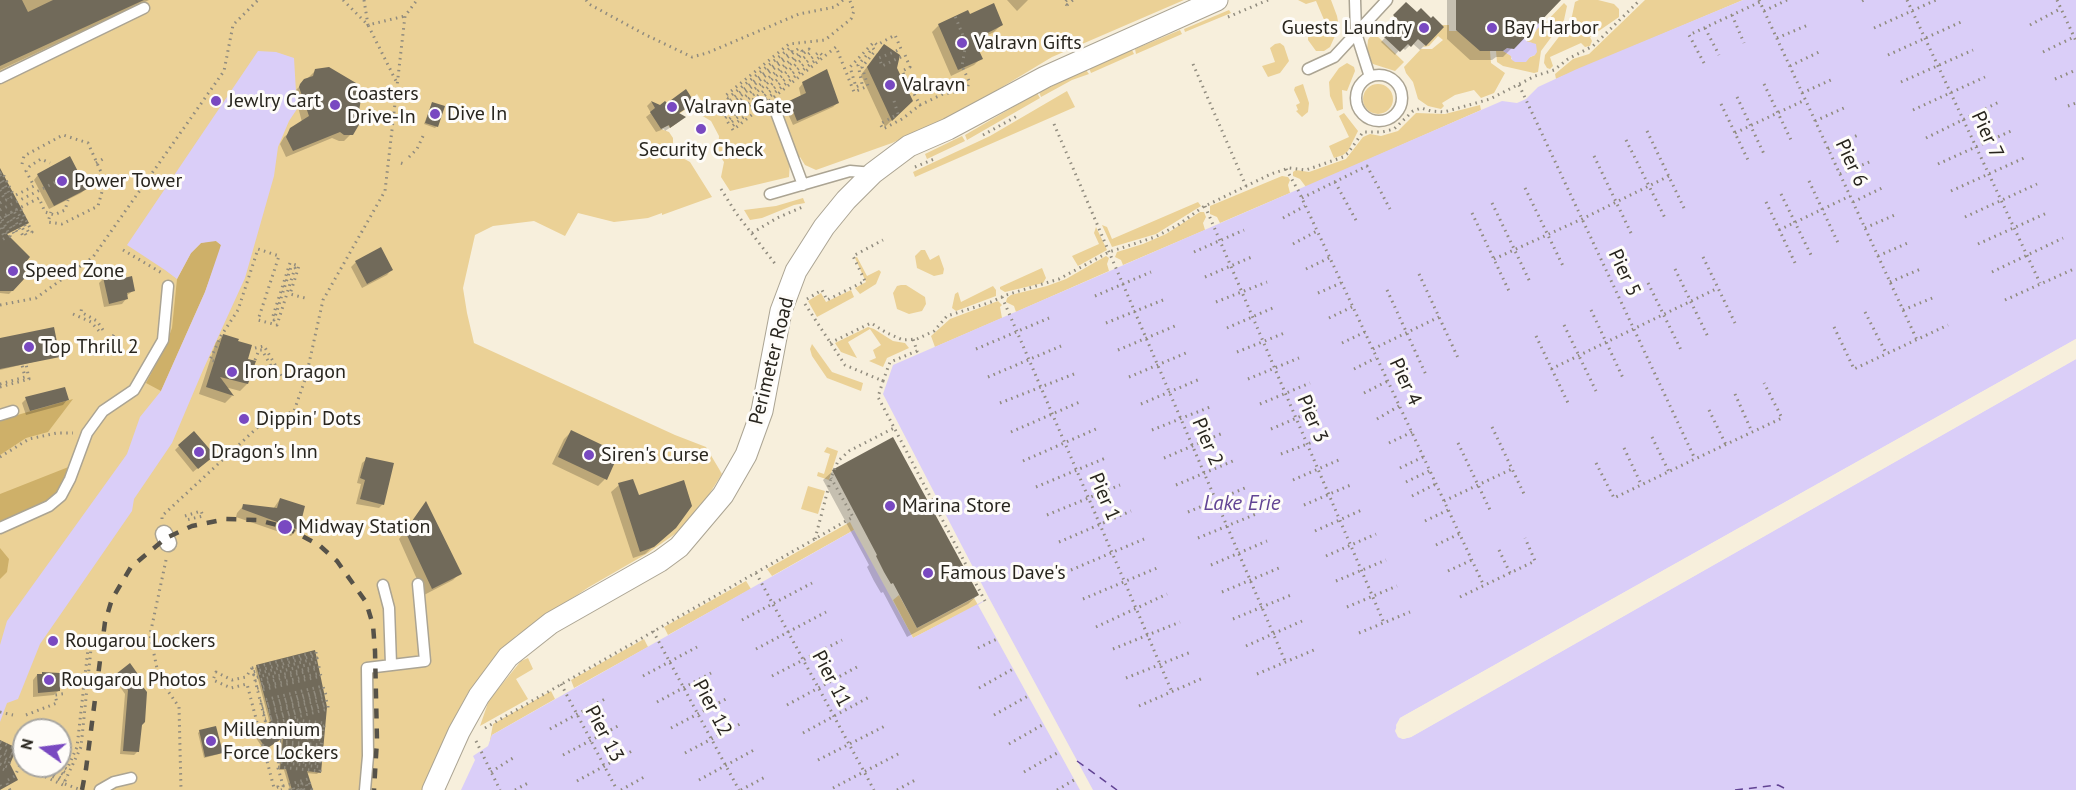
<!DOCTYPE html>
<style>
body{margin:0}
#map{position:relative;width:2076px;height:790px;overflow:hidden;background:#f7efdc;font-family:"PT Sans",sans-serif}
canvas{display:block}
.north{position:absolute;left:12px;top:718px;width:60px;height:60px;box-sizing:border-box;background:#fefcf9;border:2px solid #a8a6a1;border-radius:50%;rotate:284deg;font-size:16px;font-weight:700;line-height:24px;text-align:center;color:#28251e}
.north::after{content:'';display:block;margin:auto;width:21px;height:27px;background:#7949c1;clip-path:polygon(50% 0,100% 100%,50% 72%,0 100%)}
</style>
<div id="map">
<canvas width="2076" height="790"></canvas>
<div class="north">N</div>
</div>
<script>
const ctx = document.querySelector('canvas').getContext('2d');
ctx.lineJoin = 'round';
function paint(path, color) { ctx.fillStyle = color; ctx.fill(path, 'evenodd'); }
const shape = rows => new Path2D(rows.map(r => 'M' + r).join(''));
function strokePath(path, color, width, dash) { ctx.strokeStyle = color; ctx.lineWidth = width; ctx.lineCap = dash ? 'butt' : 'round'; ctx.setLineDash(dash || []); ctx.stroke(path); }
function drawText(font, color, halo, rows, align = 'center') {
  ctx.font = font + ' "PT Sans",sans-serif'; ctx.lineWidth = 6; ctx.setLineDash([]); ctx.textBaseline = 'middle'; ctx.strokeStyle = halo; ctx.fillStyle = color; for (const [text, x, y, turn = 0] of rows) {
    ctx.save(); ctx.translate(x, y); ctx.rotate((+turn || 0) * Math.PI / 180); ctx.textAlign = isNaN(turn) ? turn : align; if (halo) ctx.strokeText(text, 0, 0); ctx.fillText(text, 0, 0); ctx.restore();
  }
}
paint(shape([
 [0,0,1184,0,1052,57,964,110,892,143,816,170,805,165,800,157,790,162,789,177,730,191,721,177,724,162,718,153,719,136,711,121,701,115,697,110,701,107,702,102,697,94,692,98,695,103,676,116,677,123,670,128,668,125,661,129,669,132,673,138,673,148,677,155,690,162,712,197,662,215,662,213,648,218,614,222,578,213,565,236,534,221,493,226,475,235,463,288,467,313,474,343,675,435,706,447,722,474,708,496,682,529,648,553,589,587,516,636,468,693,449,728,423,790,0,790],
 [24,730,60,730,60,766,24,766],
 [1298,0,1331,0,1337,16,1339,27,1330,47,1324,51,1316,51,1308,40,1308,30,1325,22,1316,1,1306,4],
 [1579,0,1598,0,1614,4,1619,9,1619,17,1590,37,1592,41,1590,46,1585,47,1581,43,1550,57,1553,66,1550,69,1547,68,1544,63,1545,55,1568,25,1572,16,1575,2],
 [1645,0,1743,0,1556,79,1555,74,1573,59,1589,54],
 [1564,3,1567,6,1564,20,1541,51,1538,72,1534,73,1503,66,1497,62,1496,51,1503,51,1512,56,1511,59,1519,62,1535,55,1535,48,1532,43,1527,42,1527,39,1536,31,1540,22,1544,24],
 [1229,10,1231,13,1185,32,1184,29],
 [1442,25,1449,25,1449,31,1463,31,1490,51,1491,63,1505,73,1494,93,1481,98,1474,90,1455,95,1442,103,1444,106,1441,109,1428,106,1418,99,1413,82,1406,73,1404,67,1421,49,1432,49,1443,40,1438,36,1429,46,1423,47],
 [1180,30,1182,34,1136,54,1135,49],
 [1373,32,1404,62,1395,71,1373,64,1370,61,1367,50,1368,40],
 [1280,43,1284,46,1289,61,1280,73,1268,77,1262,66,1275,62,1270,48,1275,44],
 [1132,50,1134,54,1091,73,1089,68],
 [1347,63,1354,67,1355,71,1347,91,1342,90,1343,109,1337,111,1330,96,1329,82,1339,68],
 [1086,70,1089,74,1072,80,1041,97,1039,92],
 '1363 99a15 15 0 1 1 30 0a15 15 0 1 1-30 0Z',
 [1303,84,1309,103,1308,112,1302,117,1296,111,1298,110,1296,105,1300,103,1294,90,1295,87],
 [1067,91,1075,107,915,177,913,172,990,136],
 [1037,93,1040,98,967,140,965,135],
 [1480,105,1481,110,1306,187,1300,179,1293,176,1293,172,1296,170,1309,172,1346,159,1363,137,1370,134,1381,136,1398,131,1416,113,1445,114],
 [1344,113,1358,131,1348,151,1343,155,1334,158,1329,146,1349,137,1339,116],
 [962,136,965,141,927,159,925,154],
 [1282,176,1288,177,1290,180,1288,185,1290,193,1220,223,1217,217,1210,214,1210,206],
 [803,198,805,203,794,205,762,218,750,220,744,210,776,206],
 [1198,202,1201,206,1156,234,1112,247,1102,225,1107,227,1112,239],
 [1200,212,1204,212,1206,217,1203,223,1205,230,1123,265,1121,260,1115,257,1117,252,1143,244,1166,234],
 [1096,227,1107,250,1078,266,1072,256,1099,244,1094,233],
 [921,250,925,250,930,260,939,255,944,269,943,274,934,276,917,268,915,256],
 [1106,256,1109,258,1107,264,1109,271,1016,312,1014,306,1006,302,1007,298,1011,295,1047,286,1066,279],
 [857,257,867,276,879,270,881,272,876,284,860,294,855,288,866,282,855,258],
 [1042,268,1046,278,1043,283,1005,292,1000,289,1000,287],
 [901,285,906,285,925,297,926,304,922,311,909,314,897,309,893,293,897,286],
 [993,286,996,290,996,296,956,311,952,308,955,294,958,292,961,302],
 [851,290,854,297,817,317,808,301,821,293,826,302],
 [998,301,1002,305,1000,307,1002,318,935,347,931,336,950,319],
 [868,327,874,329,893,341,905,343,909,348,887,358,883,367,869,361,876,358,873,350,881,345,870,329,848,342,857,358,841,352,835,343],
 [812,344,832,372,863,383,861,391,827,378,812,356,810,349],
 [827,447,838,451,829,480,817,476,818,472,824,474,830,454,824,452],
 [808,486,825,491,818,514,801,509],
 [850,522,854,530,772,576,767,569],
 [746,581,751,589,668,635,664,627],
 [899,595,917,628,974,598,978,605,913,638,893,600],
 [644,639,648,647,574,688,571,680],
 [528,658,533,669,516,679,528,699,480,726,489,700,521,661],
 [551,691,555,699,492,735,489,746,493,724]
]), '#ebd196');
paint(shape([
 [210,241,216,241,221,245,220,251,205,292,161,391,146,383,165,347,172,328,177,279,191,253,201,243],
 [73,399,48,432,26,438,0,455,0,420],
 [71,466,59,494,48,504,0,521,0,494],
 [0,548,9,559,7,572,0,579]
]), '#ceb069');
paint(shape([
 [1743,0,2076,0,2076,339,1400,718,1396,725,1398,737,1403,739,1411,737,2076,359,2076,790,461,790,475,760,473,756,488,746,492,735,854,530,913,638,989,598,883,394,893,365,1502,101,1517,103,1526,99,1538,87,1577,69],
 [1540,22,1541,25,1526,41,1536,44,1537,52,1535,55,1530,57,1526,62,1515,62,1512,60,1511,56,1503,51],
 [258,51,276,52,294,58,297,109,289,121,278,147,274,176,245,278,203,370,172,443,134,499,132,511,40,644,18,699,7,703,0,722,0,645,7,621,127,454,140,417,161,391,205,292,221,245,216,241,201,243,191,253,177,279,165,270,127,245]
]), '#dacef8');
paint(shape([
 [2076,339,2076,343,1402,720,1398,731,1403,736,1410,734,2076,356,2076,359,1411,737,1403,739,1398,737,1395,731,1400,718],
 [989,598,1093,790,1080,790,978,605]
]), '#f7efdc');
paint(shape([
 [0,0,149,0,0,70],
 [1007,0,1028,0,1017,11],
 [1447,0,1550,0,1550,9,1503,57,1496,57,1492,60,1470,60,1447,39],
 [1406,4,1417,14,1442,27,1420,50,1412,43,1405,50,1402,47,1395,55,1381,42,1396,26,1390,21],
 [969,16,1002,24,994,32,974,42,981,58,974,65,951,76,932,32,939,25],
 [877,53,895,69,911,101,885,127,861,75],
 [316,70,351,134,344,141,339,141,332,138,286,157,280,144,284,137,302,122,294,92],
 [803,83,838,102,833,107,793,125,785,107,801,97,799,88],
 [651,102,660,106,693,102,678,114,680,121,665,131,664,129,656,132,646,117,651,113,647,106],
 [432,103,437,126,435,128,424,124],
 [38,175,86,189,81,193,49,209,34,180],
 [0,184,24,225,6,235,24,261,24,278,9,294,0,293],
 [356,262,391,270,387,275,362,288,351,267],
 [104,278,123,279,133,291,126,296,126,299,122,304,104,307,99,283],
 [224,335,246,360,247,384,240,391,225,387,232,396,225,403,199,394,216,342],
 [0,340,58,356,0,370],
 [26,399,67,400,63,405,26,415,22,403],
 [571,432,605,479,598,486,552,464,564,439],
 [179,446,206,461,193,472,175,450],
 [367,459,383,504,379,508,356,504,361,484,357,483,362,463],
 [833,471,978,595,968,604,907,637,883,592,881,593,874,581,867,567,869,565,823,480],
 [619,485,638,497,666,535,645,554,633,558,611,492],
 [280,499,298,529,291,536,236,517,237,513,244,505,273,509],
 [426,504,460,573,453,580,424,595,399,539],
 [257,666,319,772,317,774,306,773,311,790,290,790,284,770,279,770,282,737,264,750,254,735,270,724,255,668],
 [37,675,59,690,54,695,33,697,33,680],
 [117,675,136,680,140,724,137,752,134,755,120,754,125,694,114,678],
 [200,731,221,752,219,754,204,758,198,733]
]), '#0003');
strokePath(shape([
 [1077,761,1117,790],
 [1735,790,1778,785,1788,790]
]), '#624494', 1.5, [8, 6]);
paint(shape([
 [0,0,22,0,28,12,53,0,144,0,0,66],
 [1456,0,1561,0,1514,49,1507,48,1503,51,1480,51,1456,30],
 [1406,2,1417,12,1421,8,1431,18,1433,16,1444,27,1426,46,1418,39,1411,47,1408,44,1400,52,1384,37,1399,21,1393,15],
 [994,3,1003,25,974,40,983,59,958,70,938,24,968,10,970,14],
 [884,44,900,55,897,68,913,101,892,121,867,67],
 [329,67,356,83,361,99,359,111,362,116,360,123,353,135,344,135,340,132,293,151,286,137,290,128,309,116,299,87,300,84,304,79,313,76,315,69],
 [827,69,839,103,797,121,789,101,806,93,802,82],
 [686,89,695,103,679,113,686,117,670,128,669,125,661,129,650,112,655,108,651,101,660,105,665,101,667,103],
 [432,102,445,106,438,127,425,123],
 [70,156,87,189,54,206,37,174],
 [0,168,29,223,7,234,30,257,26,262,25,278,13,291,0,291],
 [381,247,393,270,367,284,355,261],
 [123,273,124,278,132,276,135,291,127,293,128,299,109,304,103,277],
 [54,327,60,357,0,369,0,338],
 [223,334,239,339,238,341,252,345,248,359,256,361,248,384,220,377,234,396,206,387],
 [65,387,69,400,30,411,25,397],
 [571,430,619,453,607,480,558,457],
 [194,431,213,453,211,455,213,457,198,469,178,445],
 [893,437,979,595,917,628,893,583,891,584,884,572,876,556,877,555,832,470],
 [366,457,394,463,384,505,360,499,365,480,360,478],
 [633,479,639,495,684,480,692,506,676,528,654,547,640,552,618,483],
 [280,498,305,506,299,530,242,509,243,504,277,508],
 [426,501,462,574,432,589,405,531],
 [315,650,327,707,321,773,307,771,313,790,292,790,286,769,280,769,283,738,266,749,255,732,271,721,256,665],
 [130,663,140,677,137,679,147,692,145,722,142,725,139,752,123,751,128,690,116,674],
 [42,672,60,673,60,691,38,693,37,674,42,674],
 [216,726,223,753,205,757,199,730],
 [0,740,17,748,10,764,18,780,0,790]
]), '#716a5a');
const service = shape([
 [1355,0,1356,33,1370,77],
 [1308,69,1334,57,1387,0],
 '1356 98a23 23 0 1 1 46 0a23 23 0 1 1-46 0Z',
 [0,78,144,8],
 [777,115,803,185],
 [770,194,850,171,873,173],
 [0,415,13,411],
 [0,528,49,506,61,496,70,479,87,433,103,411,134,390,163,340,168,286],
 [383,585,389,608,391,664],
 [100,790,114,782,131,778],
 [365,790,368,756,367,668,425,661,418,584]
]);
const pedestrian = shape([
 [164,534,168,543]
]);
const minor = shape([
 [433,790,459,732,479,696,508,657,551,623,660,561,679,547,723,495,746,455,762,411,781,311,796,271,824,227,846,200,873,173,909,146,948,129,1045,77,1217,0]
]);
strokePath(service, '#aba493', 13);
strokePath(pedestrian, '#aba493', 19);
strokePath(minor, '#aba493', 23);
strokePath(shape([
 [343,0,368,25,396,81],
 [364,0,368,25,405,16],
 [586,0,589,4,644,34,692,57,707,53,799,14,835,7,843,0],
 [1759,0,1917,340],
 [1907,0,2040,283],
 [2057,0,2076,41],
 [850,1,854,11,851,19,825,40,789,44,725,96,728,98,790,48,792,51,718,110,720,113,799,48,802,51,722,115,725,118,809,49,811,52,727,121,729,124,819,52,822,55,731,127,733,130,836,47,854,92,868,86,862,67,875,51,873,48,858,65,862,84,856,87,850,67,874,42,877,45,895,35,901,49,879,58,882,66,905,55,910,67,902,71,920,105,943,94,967,90,969,81,962,66,966,43,955,16],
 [1862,1,1864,0],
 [1067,5,1064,3,1067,0],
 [1067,5,1073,0],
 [1764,11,1787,0],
 [1732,15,1744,43],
 [1228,17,1268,0],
 [2030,25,2060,9],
 [1705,28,1719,55],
 [1874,28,1936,0],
 [1777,38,1808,25],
 [2043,52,2074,37],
 [1888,55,1961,22],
 [1704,63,1689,35,1760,2],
 [1193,64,1246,186],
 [1790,66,1821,51],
 [2055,79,2076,70],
 [1901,82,1973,50],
 [1764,84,1791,140],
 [1519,85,1695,459],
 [1802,93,1833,79],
 [1737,97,1764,154],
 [894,101,898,114,880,124,883,129,902,119,920,105],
 [1721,104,1748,160],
 [2068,106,2076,103],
 [1913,110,1985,77],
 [1815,121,1846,107],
 [1054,124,1285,661],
 [1647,131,1684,208],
 [1735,133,1805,100],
 [983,135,1019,115],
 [1926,138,1999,102],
 [1626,140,1665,218],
 [1828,149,1860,134],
 [1594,156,1631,233],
 [409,157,417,149,424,134],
 [96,163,103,159],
 [401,163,404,164],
 [22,164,24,156,63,135,88,143,105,181,98,206,62,224,48,222,51,212],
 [1938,164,2011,131],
 [915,167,934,159],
 [1286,169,1298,190,1484,586],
 [0,173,2,172,14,196],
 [1840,174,1872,161],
 [0,175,11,197],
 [1809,181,1839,245],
 [0,182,8,199],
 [1335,182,1358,224],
 [1525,188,1563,266],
 [721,189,736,213,776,265],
 [0,190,5,200],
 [1951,191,2024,158],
 [1781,194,1812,257],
 [1302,198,1367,166,1390,209],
 [1766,202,1796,265],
 [1853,202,1884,187],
 [0,203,34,186,26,171,30,166,41,159,50,163],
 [1492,203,1530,282],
 [1205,206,1384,623],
 [16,209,29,233,32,232,20,208],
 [0,210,58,181],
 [11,212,23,236,26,235,14,211],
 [1472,213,1509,291],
 [5,216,14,234,17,232,8,214],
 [1965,217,2037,184],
 [0,218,39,198,45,212,54,215,65,210,68,200],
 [1283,218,1305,206],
 [0,222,8,237,10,236,1,217],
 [0,228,5,238,0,241],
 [1865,228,1897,214],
 [1779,230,1850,196],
 [752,233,777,218,805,206],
 [1293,244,1317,231],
 [1978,244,2049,212],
 [123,250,162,273],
 [1194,252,1244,230],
 [1878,256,1910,242],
 [1703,257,1735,323],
 [1494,259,1582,219,1669,176],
 [1306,269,1329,258],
 [1675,269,1708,337],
 [1992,272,2063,238],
 [1419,274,1459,360],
 [1205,277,1254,256],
 [1890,282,1923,268],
 [1648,283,1681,350],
 [1387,290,1427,377],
 [1318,293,1341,283],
 [1095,296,1151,272],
 [1002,297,1172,692],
 [807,299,822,290,827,300,865,281,853,256,883,240],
 [2005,300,2076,268],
 [1216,302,1267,282],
 [805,304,845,365,883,381,878,397,985,601],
 [0,305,36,298,93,257,224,71,233,25,258,0],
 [1591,310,1623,378],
 [1903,310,1935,297],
 [1865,312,1886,353],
 [73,314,91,322,99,331,103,330,97,321,81,312,82,306],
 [1329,318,1352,307],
 [1106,323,1163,300],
 [1564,325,1596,391],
 [1834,327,1854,369,1948,325],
 [1227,328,1275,307],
 [1536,336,1568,403],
 [830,343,871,323,887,333,903,340,917,339,934,331,947,316,991,302,1006,295,1059,279,1109,252,1155,237,1178,225,1203,207,1271,174,1289,168,1306,170,1343,157,1348,153,1363,132,1382,132,1394,129,1413,111,1421,108,1431,111,1444,112,1490,99,1535,76,1554,70,1568,59,1593,46,1640,0],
 [1342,343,1365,332],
 [101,348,107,346,115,333],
 [255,348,264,346,283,378],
 [976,349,1049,318],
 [1373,349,1439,317],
 [1118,350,1175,326],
 [1237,352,1287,332],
 [255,360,259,350,262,350,279,380],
 [214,361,210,360,221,336,238,310,258,249,279,256,258,320,277,325,295,268,291,267,274,320,272,319,290,263,299,266,290,294,305,298],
 [1354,369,1376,358],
 [1551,369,1718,288],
 [988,377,1061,346],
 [1129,377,1186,353],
 [1248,379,1299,358],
 [883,381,890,362,917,351,913,339],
 [0,384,25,377,22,365],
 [0,387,29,379,26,364],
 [1364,393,1388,381],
 [1735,394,1752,432],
 [1000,403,1074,374],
 [1141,404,1200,379],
 [1260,404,1310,383],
 [1709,410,1726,445],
 [1377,419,1399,406],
 [1492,427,1524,494],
 [1271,429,1320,408],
 [1152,430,1210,407],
 [1011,432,1082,401],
 [1652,437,1669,472],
 [1389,443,1412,432],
 [1458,443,1490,510],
 [1624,448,1641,484],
 [1281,454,1331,435],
 [0,457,29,439,57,433,73,433],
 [1164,458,1223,433],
 [1023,461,1096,429],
 [1596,463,1614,498,1695,459,1782,418,1764,383],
 [1400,468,1423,457],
 [1293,480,1341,459],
 [1406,482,1429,471],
 [1176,485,1233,461],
 [1036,487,1108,457],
 [1412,496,1436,484],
 [1444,501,1512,469],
 [1304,505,1353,484],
 [1188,512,1245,488],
 [1047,515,1120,485],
 [185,516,201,511,203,516,186,520],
 [162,519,162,516,258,427,294,411,306,377,323,300,385,191,405,16,417,0],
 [1425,521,1448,510],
 [1315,531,1364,509],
 [1198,538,1256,514],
 [815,539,831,478,838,461,849,451,894,428],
 [1059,542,1131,511],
 [1436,545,1459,534],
 [1499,550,1510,573],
 [1326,556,1376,534],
 [166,560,150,635,159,678,179,707,181,790],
 [1211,565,1267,541],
 [1071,570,1144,539],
 [1448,571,1472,560],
 [756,573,874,790],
 [1336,581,1386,560],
 [1222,592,1279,568],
 [1460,597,1535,561,1525,538],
 [1083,599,1157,568],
 [1347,607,1397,586],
 [1233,619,1291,595],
 [742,620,812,583],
 [1096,627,1167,594],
 [653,631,739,790],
 [1359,633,1410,612],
 [1246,646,1302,621],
 [978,648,997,639],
 [756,649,826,612],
 [1113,649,1180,622],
 [252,668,246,677,232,680,216,672,213,680,231,688,247,684,274,788,278,787,279,790],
 [252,668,267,728,281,730,278,768,284,789,281,790],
 [252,668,316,652,316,655,253,672],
 [1257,674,1314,650],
 [253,675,317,658,318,662,254,678],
 [643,676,697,647],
 [772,676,842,640],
 [1126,678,1191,652],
 [255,681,319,666,319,668,257,685],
 [561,684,617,790],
 [257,688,320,673,321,676,258,691],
 [979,688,1013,669],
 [260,701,323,686,324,690,261,705],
 [657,702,711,673],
 [787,705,857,667],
 [1139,706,1203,678],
 [262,708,325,692,326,695,263,712],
 [0,712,13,715],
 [263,714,326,699,327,703,265,718],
 [26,715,57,703,55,695,67,693],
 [994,715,1028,696],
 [265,721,328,705,328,709,266,725],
 [485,728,853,517,831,478],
 [671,728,726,699],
 [550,729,605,699],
 [281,730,294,731],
 [294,731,296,720,324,723,324,726,296,723,296,727,323,729,323,733,295,732],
 [281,733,322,737,322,734,319,734],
 [803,733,871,696],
 [280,741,321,745,322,740,281,736],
 [476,741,500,790],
 [0,742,15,749,17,745,24,748],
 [280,743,321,747,321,750,280,747],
 [1009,744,1044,724],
 [0,748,13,754,11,757,0,752],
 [685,753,740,724],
 [279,754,321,757,321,754,280,749],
 [563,755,618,726],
 [0,756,10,761,9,764,0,760],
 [24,759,22,762,24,763],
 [279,760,320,764,320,759,279,756],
 [818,760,887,725],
 [0,764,7,767,5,770,0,768],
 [60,765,67,769,77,747,88,649],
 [31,766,64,782],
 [38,766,65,780],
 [45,766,67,776],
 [53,766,68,774],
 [278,767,320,771,320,767,278,762],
 [491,772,513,758],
 [1024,772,1059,752],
 [699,780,754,750],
 [577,781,632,751],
 [65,784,81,790],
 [0,785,3,790],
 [283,786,308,779,312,790],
 [833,788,902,752],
 [10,790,6,781,15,776,20,765,63,785,81,747,91,649],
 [290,790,290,788,293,787,294,790],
 [298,790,296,786,300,785,301,790],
 [304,790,302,784,306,783,308,790],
 [515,790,528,783],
 [621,790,646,776],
 [741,790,767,776],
 [897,790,917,779],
 [1057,790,1074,780]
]), '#908b7e', 3, [1.5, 4.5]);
strokePath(service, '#fff', 10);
strokePath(pedestrian, '#fff', 16);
strokePath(minor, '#fff', 21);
strokePath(shape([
 [82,790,86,769,105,622,112,599,131,567,166,538,192,526,226,519,258,520,285,527,319,545,337,561,366,602,373,625,375,651,377,740,374,790]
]), '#565249', 4.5, [10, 10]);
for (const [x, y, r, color] of [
 [1424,28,6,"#7949c1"],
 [1492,28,6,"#7949c1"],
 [962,43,6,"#7949c1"],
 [890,85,6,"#7949c1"],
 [216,101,6,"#7949c1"],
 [335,105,6,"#7949c1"],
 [672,107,6,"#7949c1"],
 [435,114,6,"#7949c1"],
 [701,129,6,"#7949c1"],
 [62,181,6,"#7949c1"],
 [13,271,6,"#7949c1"],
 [29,347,6,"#7949c1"],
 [232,372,6,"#7949c1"],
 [244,419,6,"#7949c1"],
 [199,452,6,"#7949c1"],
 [589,455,6,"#7949c1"],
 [890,506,6,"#7949c1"],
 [285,527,8,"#7949c1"],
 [928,573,6,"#7949c1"],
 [53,641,6,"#7949c1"],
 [49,680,6,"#7949c1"],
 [211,741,6,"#7949c1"]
]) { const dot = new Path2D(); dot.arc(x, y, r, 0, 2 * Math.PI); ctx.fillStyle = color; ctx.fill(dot); strokePath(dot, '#fefcf9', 2); }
drawText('20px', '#28251e', '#fefcf9', [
 ["Guests Laundry",1412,28,"right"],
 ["Bay Harbor",1504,28],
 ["Valravn Gifts",974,43],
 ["Valravn",902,85],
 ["Coasters",347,94],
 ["Drive-In",347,117],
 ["Jewlry Cart",228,101],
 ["Valravn Gate",684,107],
 ["Dive In",447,114],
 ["Security Check",701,150,"center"],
 ["Power Tower",74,181],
 ["Speed Zone",25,271],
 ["Top Thrill 2",41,347],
 ["Iron Dragon",244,372],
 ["Dippin' Dots",256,419],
 ["Dragon's Inn",211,452],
 ["Siren's Curse",601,455],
 ["Marina Store",902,506],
 ["Midway Station",298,527],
 ["Famous Dave's",940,573],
 ["Rougarou Lockers",65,641],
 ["Rougarou Photos",61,680],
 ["Millennium",223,730],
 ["Force Lockers",223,753]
], 'left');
drawText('20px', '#28251e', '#fefcf9', [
 ["Pier 7",1987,135,65],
 ["Pier 6",1851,163,65],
 ["Pier 5",1624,273,65],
 ["Perimeter Road",772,361,-76],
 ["Pier 4",1405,382,65],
 ["Pier 3",1312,419,67],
 ["Pier 2",1207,442,67],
 ["Pier 1",1104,497,67],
 ["Pier 11",831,679,62],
 ["Pier 12",712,708,62],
 ["Pier 13",604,734,62]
]);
drawText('italic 21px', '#624494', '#fefcf9', [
 ["Lake Erie",1242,504]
]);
</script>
